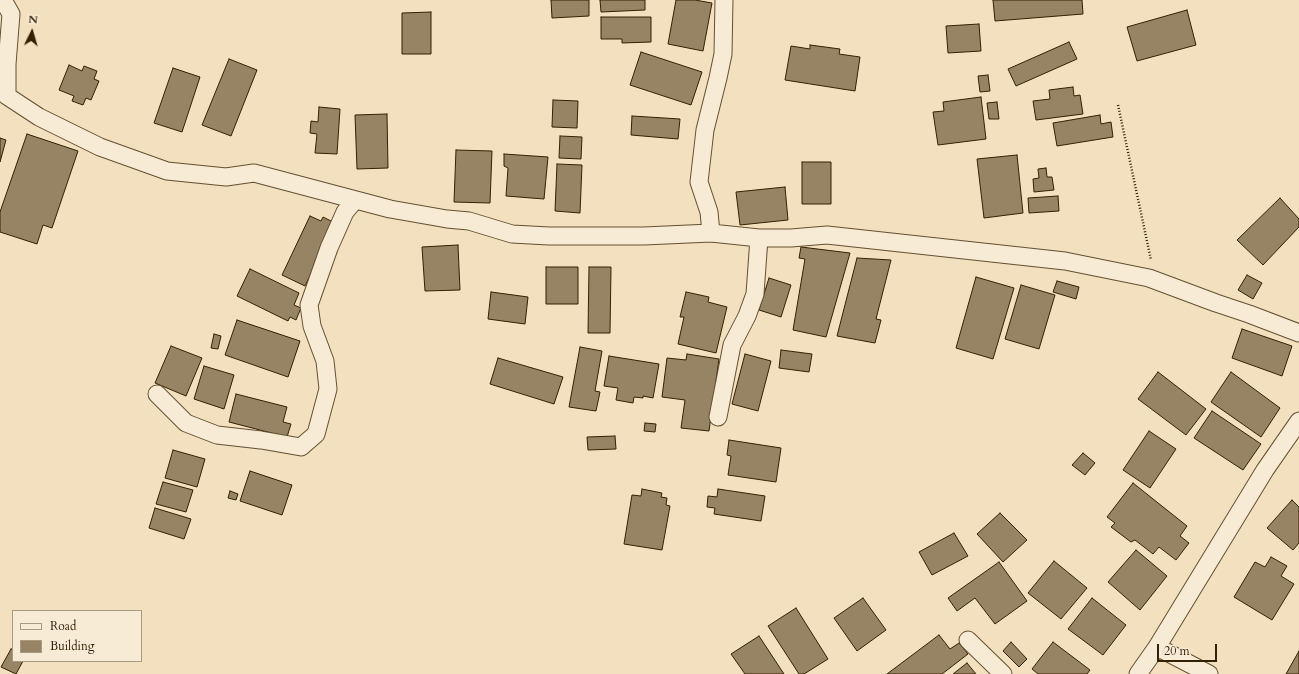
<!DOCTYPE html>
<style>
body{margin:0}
#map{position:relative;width:1299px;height:674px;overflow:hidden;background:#f3e0bf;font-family:Cardo,serif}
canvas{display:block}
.legend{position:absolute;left:12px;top:610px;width:130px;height:52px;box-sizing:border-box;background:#f7ebd5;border:1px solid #a99a81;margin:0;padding:5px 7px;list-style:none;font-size:12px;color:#342002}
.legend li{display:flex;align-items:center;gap:8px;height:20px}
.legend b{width:20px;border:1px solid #a99a81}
.north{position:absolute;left:12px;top:12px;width:40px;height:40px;-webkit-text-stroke:3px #f7ebd5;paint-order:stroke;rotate:5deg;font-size:11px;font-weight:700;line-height:16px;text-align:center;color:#342002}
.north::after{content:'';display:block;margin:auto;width:14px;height:18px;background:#342002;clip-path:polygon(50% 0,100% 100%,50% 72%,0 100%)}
.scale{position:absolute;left:1157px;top:644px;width:60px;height:18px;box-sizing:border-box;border:2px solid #342002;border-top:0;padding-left:5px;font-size:12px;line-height:14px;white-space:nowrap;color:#342002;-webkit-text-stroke:3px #f7ebd5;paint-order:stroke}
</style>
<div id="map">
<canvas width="1299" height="674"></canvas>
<ul class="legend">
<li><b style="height:5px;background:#f7ebd5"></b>Road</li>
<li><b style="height:11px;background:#978464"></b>Building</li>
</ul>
<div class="north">N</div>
<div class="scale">20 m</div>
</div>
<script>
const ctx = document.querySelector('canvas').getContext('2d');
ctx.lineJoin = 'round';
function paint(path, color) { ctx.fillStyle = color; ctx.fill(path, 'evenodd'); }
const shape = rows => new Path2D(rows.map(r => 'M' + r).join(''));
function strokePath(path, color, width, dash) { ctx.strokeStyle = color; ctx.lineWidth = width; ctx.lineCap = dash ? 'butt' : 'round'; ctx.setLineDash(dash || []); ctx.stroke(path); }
const building = shape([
 [551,0,589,0,589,16,552,18,551,0],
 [600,0,645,0,645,10,601,12,600,0],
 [676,0,695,0,712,3,703,51,668,44,676,0],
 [993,0,1082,0,1083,14,995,21,993,0],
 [1187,10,1196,45,1137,61,1127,27,1187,10],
 [431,12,431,54,402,54,402,13,431,12],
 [601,17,651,17,651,42,622,43,622,39,601,39,601,17],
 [979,24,981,51,948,53,946,26,979,24],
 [1069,42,1077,59,1016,86,1008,69,1069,42],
 [810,45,840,49,839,54,860,57,855,91,785,80,791,46,810,49,810,45],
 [641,52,702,72,691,105,630,85,641,52],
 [229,59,257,70,231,136,202,125,229,59],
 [69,65,82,71,84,66,97,71,94,79,99,81,91,100,86,98,83,105,72,101,74,96,59,90,69,65],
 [173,68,200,77,182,132,154,123,173,68],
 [988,75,990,91,980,92,978,76,988,75],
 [1073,87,1074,96,1080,95,1083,114,1036,120,1033,101,1050,99,1049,90,1073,87],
 [981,97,986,139,938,145,933,112,944,111,943,102,981,97],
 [553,100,578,101,577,128,552,127,553,100],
 [997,102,999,119,989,119,987,103,997,102],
 [319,107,340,109,337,154,315,153,317,134,310,133,311,121,318,122,319,107],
 [387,114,388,168,357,169,355,115,387,114],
 [1100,115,1101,124,1111,122,1113,137,1057,146,1053,123,1100,115],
 [632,116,680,119,678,139,631,135,632,116],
 [27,134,78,151,52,228,43,225,37,244,0,232,0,212,27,134],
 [560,136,582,137,581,159,559,158,560,136],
 [0,138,6,140,0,162,0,138],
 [456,150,492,151,490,203,454,202,456,150],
 [504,154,548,157,544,199,506,196,508,168,504,166,504,154],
 [1017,155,1023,213,984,218,977,159,1017,155],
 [802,162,831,162,831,204,802,204,802,162],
 [557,164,582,165,580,213,555,211,557,164],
 [1046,168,1047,177,1052,177,1054,190,1034,192,1033,179,1039,178,1038,169,1046,168],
 [785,187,788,220,740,225,736,192,785,187],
 [1058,196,1059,211,1029,213,1028,198,1058,196],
 [1280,198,1299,219,1299,227,1263,265,1237,240,1280,198],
 [310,216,321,221,323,217,335,223,305,286,282,275,310,216],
 [458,245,460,290,425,291,422,247,458,245],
 [801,247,850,253,826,337,793,330,805,259,799,258,801,247],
 [857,258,891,260,876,319,881,320,875,343,837,336,857,258],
 [546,267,578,267,578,304,546,304,546,267],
 [589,267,611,267,610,333,588,333,589,267],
 [250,269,299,293,294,305,301,308,296,320,290,317,288,321,237,296,250,269],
 [1247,275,1262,283,1253,299,1238,290,1247,275],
 [976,277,1014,288,993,359,956,348,976,277],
 [769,278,791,285,781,317,759,310,769,278],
 [1057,281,1079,287,1076,299,1053,292,1057,281],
 [1021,285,1055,295,1039,349,1005,339,1021,285],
 [491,292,528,297,525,324,488,319,491,292],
 [686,292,709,297,708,302,727,307,716,353,678,344,684,317,680,317,686,292],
 [237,320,300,341,288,377,225,355,237,320],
 [1242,329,1292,346,1282,376,1232,358,1242,329],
 [214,334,221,336,218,349,211,348,214,334],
 [171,346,202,358,186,396,155,383,171,346],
 [580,347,602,351,595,391,600,392,596,411,569,407,580,347],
 [781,350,812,354,809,372,779,368,781,350],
 [687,354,719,359,709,431,681,428,685,400,662,397,667,358,686,360,687,354],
 [745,354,771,361,758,411,732,404,745,354],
 [609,356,659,364,653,398,643,396,643,398,634,397,633,403,616,400,618,388,604,386,609,356],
 [498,358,563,377,554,404,490,384,498,358],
 [204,366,234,375,224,409,194,399,204,366],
 [1158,372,1206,409,1186,435,1138,399,1158,372],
 [1231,372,1280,408,1261,437,1211,402,1231,372],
 [236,394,287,407,283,422,291,424,287,437,229,422,236,394],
 [1212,411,1261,444,1243,470,1194,438,1212,411],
 [645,423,656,424,655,432,644,431,645,423],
 [1149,431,1176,449,1150,488,1123,470,1149,431],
 [615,436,616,449,588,450,587,437,615,436],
 [729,440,781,448,776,482,728,475,731,456,727,455,729,440],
 [173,450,205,459,197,487,165,478,173,450],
 [1083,453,1095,463,1085,475,1072,465,1083,453],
 [250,471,292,485,282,515,240,501,250,471],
 [163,482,193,490,186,512,156,504,163,482],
 [1133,483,1187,526,1180,536,1189,543,1176,560,1159,547,1153,554,1135,540,1131,542,1111,527,1115,523,1107,517,1133,483],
 [642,489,662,493,661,497,667,498,666,505,670,506,662,550,624,544,632,495,641,496,642,489],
 [718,489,765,496,761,521,714,514,715,508,707,507,708,496,717,497,718,489],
 [230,491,238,494,236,500,228,498,230,491],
 [1292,500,1299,507,1299,543,1293,550,1267,528,1292,500],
 [155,508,191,519,184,539,149,528,155,508],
 [1000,513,1027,540,1003,562,977,534,1000,513],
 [954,533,968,556,932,575,919,552,954,533],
 [1136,550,1167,576,1140,610,1108,582,1136,550],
 [1271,557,1287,566,1281,576,1294,584,1272,620,1234,597,1255,562,1265,567,1271,557],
 [1054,561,1087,588,1061,619,1028,593,1054,561],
 [999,562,1027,601,995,624,975,598,957,611,948,598,999,562],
 [863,598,886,630,857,651,834,618,863,598],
 [1092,598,1126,625,1103,655,1068,629,1092,598],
 [796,608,828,659,804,674,799,674,768,626,796,608],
 [939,635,950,649,959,643,968,654,942,674,887,674,939,635],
 [759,636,784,674,745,674,731,654,759,636],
 [1011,642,1027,659,1019,667,1003,651,1011,642],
 [1053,642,1090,670,1087,674,1038,674,1032,669,1053,642],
 [11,649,13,649,13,661,23,661,16,674,1,667,11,649],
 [1299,651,1299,674,1286,674,1299,651],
 [967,663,976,674,953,674,967,663]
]);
paint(building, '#978464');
strokePath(building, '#342002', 1);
const street = shape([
 [3,0,11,14,7,64,7,96,39,117,100,147,167,171,226,177,254,173,390,209,447,219,469,221,512,234,549,236,644,236,711,233],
 [724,0,723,54,718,78,705,130,699,182,709,212,711,233,759,238,791,238,827,235,1065,261,1149,278,1216,303,1249,314,1299,333],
 [157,394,186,423,217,435,261,440,301,447,316,434,328,389,325,361,312,326,309,305,329,248,345,212,355,200],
 [718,417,732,345,747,316,755,294,759,238],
 [968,640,1003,674],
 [1157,647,1209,674],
 [1138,674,1157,647,1265,470,1299,421]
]);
strokePath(street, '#645031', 19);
strokePath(shape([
 [1118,105,1151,260]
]), '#342002', 2.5, [1, 2]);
strokePath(street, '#f7ebd5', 17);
</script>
